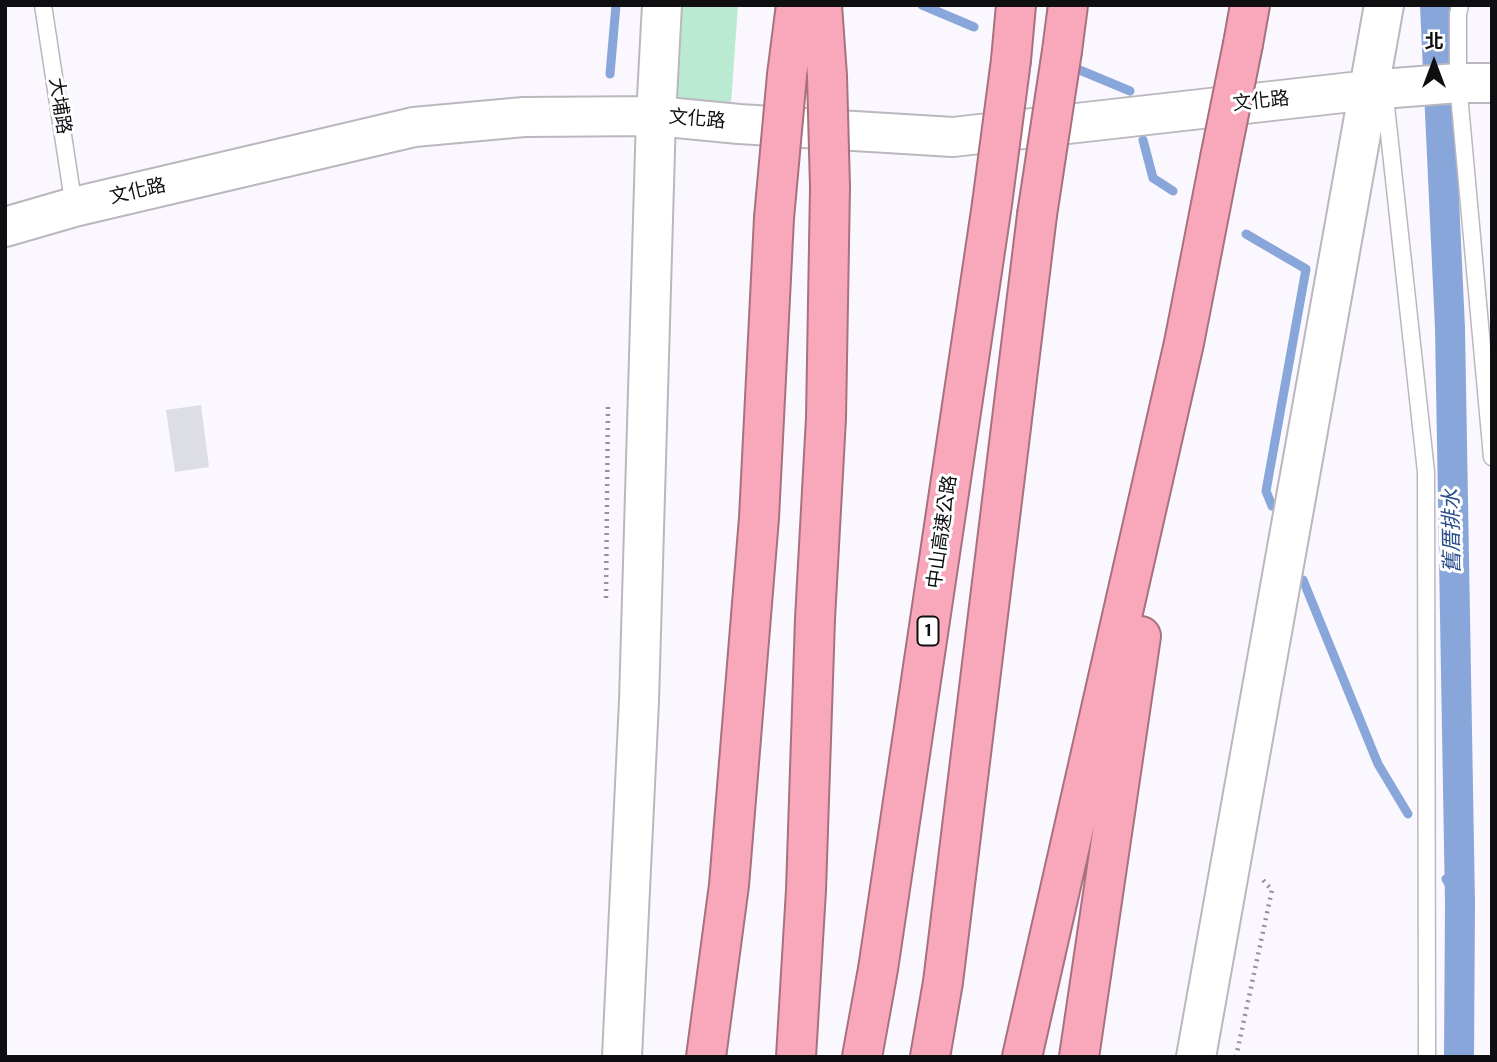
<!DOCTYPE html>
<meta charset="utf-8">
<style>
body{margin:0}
#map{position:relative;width:1497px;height:1062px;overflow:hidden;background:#fbf7fe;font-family:"DM Sans","Noto Sans TC",sans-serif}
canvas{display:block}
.frame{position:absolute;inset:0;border:7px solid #0f0e10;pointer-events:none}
.north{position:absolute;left:1399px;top:28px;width:70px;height:70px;-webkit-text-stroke:5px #fff;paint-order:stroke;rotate:0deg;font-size:19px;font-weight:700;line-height:28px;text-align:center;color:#0f0e10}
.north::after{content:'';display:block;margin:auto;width:24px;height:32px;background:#0f0e10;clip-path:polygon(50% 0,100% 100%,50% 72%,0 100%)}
</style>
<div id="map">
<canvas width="1497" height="1062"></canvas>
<div class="frame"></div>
<div class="north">北</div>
</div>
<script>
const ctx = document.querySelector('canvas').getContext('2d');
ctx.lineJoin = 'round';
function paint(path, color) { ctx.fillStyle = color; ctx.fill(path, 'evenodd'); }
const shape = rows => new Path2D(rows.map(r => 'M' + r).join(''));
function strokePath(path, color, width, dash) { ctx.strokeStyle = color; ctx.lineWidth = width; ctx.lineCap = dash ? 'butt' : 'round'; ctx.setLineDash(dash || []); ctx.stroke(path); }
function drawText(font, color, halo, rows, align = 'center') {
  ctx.font = font + ' "DM Sans","Noto Sans TC",sans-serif'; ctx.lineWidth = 6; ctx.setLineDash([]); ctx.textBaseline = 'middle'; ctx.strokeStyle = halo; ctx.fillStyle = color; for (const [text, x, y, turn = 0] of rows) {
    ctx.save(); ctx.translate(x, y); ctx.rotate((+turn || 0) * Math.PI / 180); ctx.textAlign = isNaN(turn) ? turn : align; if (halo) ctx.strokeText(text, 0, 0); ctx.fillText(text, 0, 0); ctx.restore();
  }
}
paint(shape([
 [675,5,738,5,731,104,673,102]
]), '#baead1');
strokePath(shape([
 [922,5,974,27],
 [1070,66,1130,91],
 [610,74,616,5],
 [1143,140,1153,178,1173,191],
 [1246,234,1306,269,1266,491,1272,506],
 [1303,580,1378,764,1408,814],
 [1446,879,1460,903],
 [1452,1057,1459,1050]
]), '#88a6d9', 9);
strokePath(shape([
 [1435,5,1450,328,1460,903,1459,1057]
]), '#88a6d9', 30);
paint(shape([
 [201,405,209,467,175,472,166,410]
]), '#dddde5');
const service = shape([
 [43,5,74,207],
 [1460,5,1458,14,1458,83,1492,457],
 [1384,88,1426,472,1427,1057]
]);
const tertiary = shape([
 [5,227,74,207,414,127,524,117,656,116,739,124,953,137,1369,90,1458,83,1492,83],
 [622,1057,639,701,656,116,662,5],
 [1196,1057,1384,5]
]);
const motorway = shape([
 [822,5,827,76],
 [1243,44,1250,5],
 [1062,51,1068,5],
 [1011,60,1016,5],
 [787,75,796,5],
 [706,1057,729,885,759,518,774,218],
 [796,1057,806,890,815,619,826,418,830,187],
 [862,1057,878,969,992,204],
 [930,1057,943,982,1037,215],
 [1022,1057,1184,343,1220,158],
 [1079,1057,1141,636]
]);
strokePath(service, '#bbb7be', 19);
strokePath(tertiary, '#bbb7be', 42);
strokePath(motorway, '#a7717f', 42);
strokePath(shape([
 [606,598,608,404],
 [1236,1057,1272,890,1261,878]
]), '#959297', 4.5, [2, 5]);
strokePath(service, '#fff', 16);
strokePath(tertiary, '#fff', 38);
strokePath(motorway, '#f9a7bb', 38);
const motorwayBridge = shape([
 [827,76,830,187],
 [1220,158,1243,44],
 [992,204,1011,60],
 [1037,215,1062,51],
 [774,218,787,75]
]);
strokePath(motorwayBridge, '#a7717f', 42, []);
strokePath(motorwayBridge, '#f9a7bb', 38);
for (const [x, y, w] of [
 [928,631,21]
]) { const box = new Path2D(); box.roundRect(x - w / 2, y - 14.5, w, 29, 5); ctx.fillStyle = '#fff'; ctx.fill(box); strokePath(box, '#0f0e10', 2); }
drawText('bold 18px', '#0f0e10', null, [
 ["1",928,631]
]);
drawText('19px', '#0f0e10', '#fff', [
 ["文化路",1261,102,-6],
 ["大埔路",59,106,81],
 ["文化路",697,120,5],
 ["文化路",138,192,-13],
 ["中山高速公路",943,532,-82]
]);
drawText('italic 21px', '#2a4e8d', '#fff', [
 ["舊厝排水",1453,531,-91]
]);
</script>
